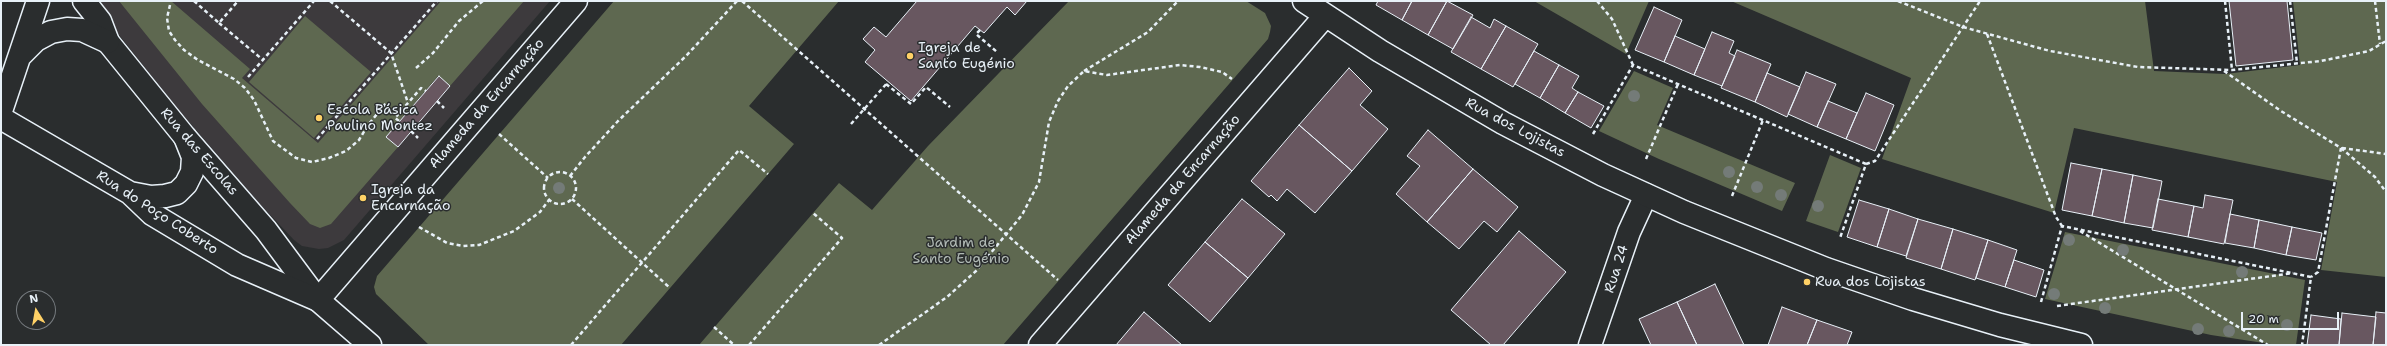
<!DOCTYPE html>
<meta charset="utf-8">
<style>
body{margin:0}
#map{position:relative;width:2387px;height:346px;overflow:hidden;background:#2a2d2e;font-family:"Shantell Sans",sans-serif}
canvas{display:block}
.frame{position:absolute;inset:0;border:2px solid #e8f1f8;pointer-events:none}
.north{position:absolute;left:16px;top:290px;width:40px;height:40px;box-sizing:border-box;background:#2a2d2e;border:1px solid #767b7f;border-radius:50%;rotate:349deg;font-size:11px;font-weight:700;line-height:16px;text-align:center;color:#e8f1f8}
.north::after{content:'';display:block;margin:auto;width:14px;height:18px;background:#ffd166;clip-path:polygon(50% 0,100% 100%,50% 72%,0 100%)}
.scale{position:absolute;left:2241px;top:312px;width:98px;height:18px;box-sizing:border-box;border:2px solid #e8f1f8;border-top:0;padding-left:5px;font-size:12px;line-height:14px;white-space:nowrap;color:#e8f1f8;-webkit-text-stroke:3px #2a2d2e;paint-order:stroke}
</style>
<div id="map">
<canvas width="2387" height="346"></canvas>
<div class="frame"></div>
<div class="north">N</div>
<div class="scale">20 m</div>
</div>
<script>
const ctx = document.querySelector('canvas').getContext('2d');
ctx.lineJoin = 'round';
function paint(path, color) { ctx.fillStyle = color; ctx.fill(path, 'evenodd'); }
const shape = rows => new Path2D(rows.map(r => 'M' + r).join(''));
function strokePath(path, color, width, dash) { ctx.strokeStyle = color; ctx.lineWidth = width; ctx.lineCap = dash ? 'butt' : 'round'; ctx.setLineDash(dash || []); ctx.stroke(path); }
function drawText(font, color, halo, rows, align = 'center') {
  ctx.font = font + ' "Shantell Sans",sans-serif'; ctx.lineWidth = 3; ctx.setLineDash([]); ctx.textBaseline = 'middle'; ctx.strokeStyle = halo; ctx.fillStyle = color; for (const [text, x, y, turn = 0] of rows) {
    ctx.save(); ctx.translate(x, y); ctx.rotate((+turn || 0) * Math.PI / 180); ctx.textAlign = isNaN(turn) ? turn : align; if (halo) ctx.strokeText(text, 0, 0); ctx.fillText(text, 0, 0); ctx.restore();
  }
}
paint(shape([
 [92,1,550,1,344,240,328,248,319,249,302,246,294,240,260,204,178,109]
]), '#3d3a3d');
paint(shape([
 [119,1,171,1,250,69,242,78,318,143,441,1,524,1,450,86,438,76,386,137,398,147,331,224,320,228,310,224,290,203,202,104],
 [614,1,839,1,749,106,794,144,621,345,429,345,376,294,374,287,377,276],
 [1069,1,1246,1,1265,13,1271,26,1270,32,1268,39,1003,345,699,345,839,183,872,210,928,146],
 [1534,1,1649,1,1626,54],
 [1731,1,2145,1,2154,71,2225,74,2300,65,2293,1,2386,1,2386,277,2321,270,2337,182,2074,128,2054,213,1882,159,1911,78],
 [305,16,371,72,314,138,249,82],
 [1634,71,1673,88,1657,125,1795,183,1782,211,1659,159,1599,131],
 [1830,155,1861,168,1838,232,1806,221],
 [2065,232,2305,280,2296,345,2277,345,2211,335,2045,299]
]), '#5e6850');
const building = shape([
 [917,1,1027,1,1015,15,1007,7,984,33,975,26,911,101,865,62,875,50,863,39,874,27,886,37,917,1],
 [1378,1,1412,1,1402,20,1376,5,1378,1],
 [1412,1,1447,1,1428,35,1402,20,1412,1],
 [1447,1,1473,15,1453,49,1428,35,1447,1],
 [2229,1,2287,1,2293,60,2236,66,2229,1],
 [1654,7,1682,20,1664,62,1635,50,1654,7],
 [1471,17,1490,28,1494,19,1506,26,1481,69,1451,52,1471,17],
 [1506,26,1538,44,1513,87,1481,69,1506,26],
 [1712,32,1734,41,1729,53,1735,56,1722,86,1694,75,1712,32],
 [1675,36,1705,49,1694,75,1664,62,1675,36],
 [1737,50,1771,64,1755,102,1721,88,1737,50],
 [1534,51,1559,65,1540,98,1515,84,1534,51],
 [1559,65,1579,76,1572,88,1578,92,1565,113,1540,98,1559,65],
 [1349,68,1372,91,1360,105,1388,129,1352,171,1299,125,1349,68],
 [1806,72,1836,84,1817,127,1788,114,1806,72],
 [1767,73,1800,87,1787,117,1755,102,1767,73],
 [439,76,450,86,398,147,386,137,439,76],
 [1578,92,1604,106,1591,128,1565,113,1578,92],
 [1866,93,1894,105,1875,151,1846,139,1866,93],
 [1828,101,1857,113,1846,139,1817,127,1828,101],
 [1299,125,1352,171,1315,213,1287,189,1277,201,1271,195,1269,197,1251,181,1299,125],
 [1428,130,1473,169,1427,222,1396,194,1420,166,1407,156,1428,130],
 [2071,163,2102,169,2092,216,2062,210,2071,163],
 [1473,169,1518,207,1497,232,1484,221,1459,249,1427,222,1473,169],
 [2102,169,2133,175,2124,223,2092,216,2102,169],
 [2133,175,2162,181,2153,228,2124,223,2133,175],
 [2205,195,2233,200,2224,244,2188,237,2194,206,2203,208,2205,195],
 [1242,199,1285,234,1248,278,1205,242,1242,199],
 [2158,199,2194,206,2188,237,2152,230,2158,199],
 [1859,200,1889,209,1877,247,1847,237,1859,200],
 [1889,209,1918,219,1906,256,1877,247,1889,209],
 [2230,214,2259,220,2254,248,2225,243,2230,214],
 [1918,219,1953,229,1941,269,1906,258,1918,219],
 [2259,220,2292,227,2286,255,2254,248,2259,220],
 [2292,227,2322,233,2316,260,2286,255,2292,227],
 [1953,229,1988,240,1975,280,1941,269,1953,229],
 [1519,231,1566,272,1503,345,1491,345,1451,310,1519,231],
 [1988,240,2017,250,2005,287,1976,278,1988,240],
 [1205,242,1248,278,1210,322,1168,285,1205,242],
 [2014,260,2044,270,2036,297,2005,287,2014,260],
 [1715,284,1744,345,1697,345,1677,302,1715,284],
 [1677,302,1697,345,1651,345,1639,319,1677,302],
 [1782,307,1817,320,1807,345,1768,345,1782,307],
 [1144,312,1182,345,1116,345,1144,312],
 [2376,312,2386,313,2386,345,2373,345,2376,312],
 [2342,313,2376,317,2373,345,2339,345,2342,313],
 [2311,315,2341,319,2339,345,2307,345,2311,315],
 [1817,320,1852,332,1847,345,1807,345,1817,320]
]);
paint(building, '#685760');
strokePath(building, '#e8f1f8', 1);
const street = shape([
 [84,1,100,21,108,42,185,137,266,230,318,300],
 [1590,345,1629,232,1646,195]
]);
const secondary = shape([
 [1304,1,1380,51,1503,123,1603,175,1684,212,1826,269,1913,299,2000,325,2081,345],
 [21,55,36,40,51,32,67,29,82,30,108,42],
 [1,111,38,1],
 [1,118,130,193,152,214,237,265,318,300,370,345],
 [130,193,151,197,165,196,177,193,186,184,192,172,193,157,185,137],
 [318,300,576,1],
 [1040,345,1325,16]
]);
strokePath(street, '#e8f1f8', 25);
strokePath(secondary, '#e8f1f8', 25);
strokePath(shape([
 [194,1,219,23,238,1],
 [330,1,391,53,408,103],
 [742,1,1058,280],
 [1597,1,1612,19,1633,65],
 [1898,1,1963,27,2050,51,2138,67,2232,70,2321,61,2369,51,2386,41],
 [2225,1,2232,70],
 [2290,1,2297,63],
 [2375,1,2380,44],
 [170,5,167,18,169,31,175,40,184,50,198,60,234,79,245,88,254,100,273,141,296,158,312,162,329,158,346,151,359,140,368,125,386,103],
 [219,23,263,60],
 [980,30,976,34,997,52],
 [1987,34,2056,217,2062,226],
 [416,68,433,53,459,21,483,1],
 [1084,71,1148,32,1178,1],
 [2224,71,2281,111,2341,148,2318,272,2311,277],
 [248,77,314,1],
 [886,84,911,104,926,87,950,107],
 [437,101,444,108],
 [399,121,395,118,421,88,426,91],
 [851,124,888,82],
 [411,131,418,138],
 [499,134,548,178],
 [1593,134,1633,65,1866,164,1840,238],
 [317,139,437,1],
 [2341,148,2375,177,2386,192],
 [2342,148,2386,154],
 [1646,159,1678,84],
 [1866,164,1875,161,1980,1],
 '544 188a16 16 0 1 1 32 0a16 16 0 1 1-32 0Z',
 [570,176,585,157,618,121,686,56,737,1],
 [1732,196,1763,120],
 [572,199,670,288],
 [419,227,447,243,463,246,479,245,514,231,540,212,549,200],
 [2080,231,2268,345],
 [2041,302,2062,226,2311,277,2302,345],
 [2057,306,2293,273],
 [714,327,734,345],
 [571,345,739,150,768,174],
 [749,345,842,238,813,213],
 [879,345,947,297,976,271,1022,215,1039,182,1049,122,1058,101,1068,86,1084,71,1107,75,1180,65,1200,67,1222,72,1232,79]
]), '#e8f1f8', 2.5, [4, 3]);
strokePath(street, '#2a2d2e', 22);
strokePath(secondary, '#2a2d2e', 22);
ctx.fillStyle = '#747b78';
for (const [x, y] of [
 [1634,96],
 [1729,172],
 [1757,187],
 [559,188],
 [1781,195],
 [1818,206],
 [2069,240],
 [2123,250],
 [2242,272],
 [2054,294],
 [2105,308],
 [2287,325],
 [2198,329],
 [2229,331]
]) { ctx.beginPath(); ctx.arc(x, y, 6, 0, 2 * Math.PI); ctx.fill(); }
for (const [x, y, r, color] of [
 [910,56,4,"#ffd166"],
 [319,118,4,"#ffd166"],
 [363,198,4,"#ffd166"],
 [1807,282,4,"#ffd166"]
]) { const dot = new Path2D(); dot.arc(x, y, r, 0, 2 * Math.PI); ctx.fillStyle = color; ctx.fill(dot); strokePath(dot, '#2a2d2e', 1.5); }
drawText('14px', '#e8f1f8', '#2a2d2e', [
 ["Igreja de",918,48],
 ["Santo Eugénio",918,64],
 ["Escola Básica",327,110],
 ["Paulino Montez",327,126],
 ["Igreja da",371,190],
 ["Encarnação",371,206],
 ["Rua dos Lojistas",1815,282]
], 'left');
drawText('14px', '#e8f1f8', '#2a2d2e', [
 ["Alameda da Encarnação",487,104,-49],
 ["Rua dos Lojistas",1515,128,28],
 ["Rua das Escolas",199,152,49],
 ["Alameda da Encarnação",1183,180,-49],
 ["Rua do Poço Coberto",157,213,33],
 ["Rua 24",1617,269,-72]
]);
drawText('14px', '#b1bab5', '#2a2d2e', [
 ["Jardim de",961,243],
 ["Santo Eugénio",961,259]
]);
</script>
